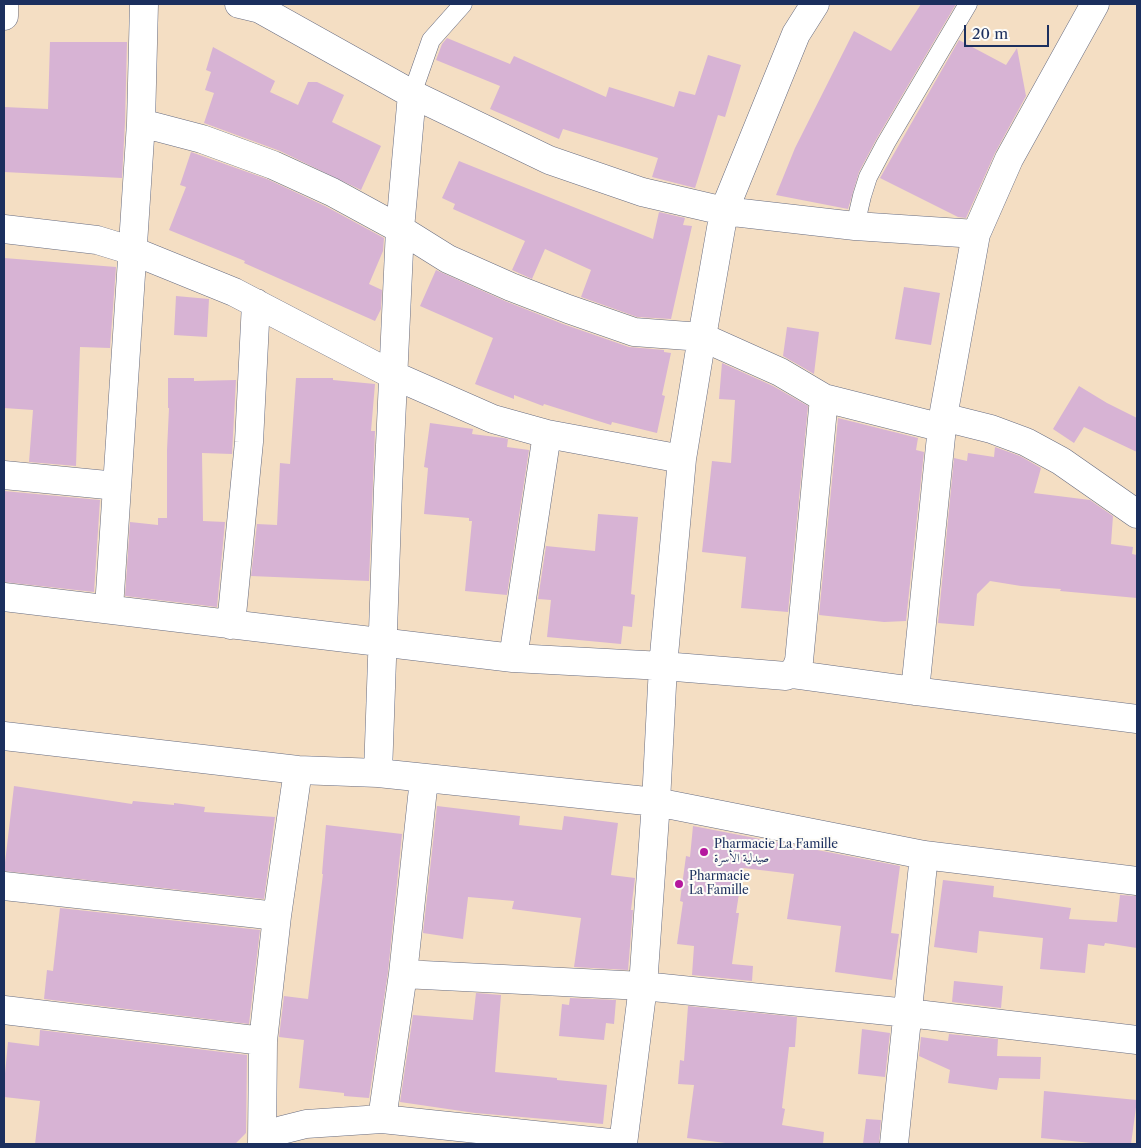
<!DOCTYPE html>
<meta charset="utf-8">
<style>
body{margin:0}
#map{position:relative;width:1141px;height:1148px;overflow:hidden;background:#f4dec3;font-family:"Libre Caslon Text",serif}
canvas{display:block}
.frame{position:absolute;inset:0;border:5px solid #1b2f5e;pointer-events:none}
.scale{position:absolute;left:964px;top:25px;width:85px;height:22px;box-sizing:border-box;border:2px solid #1b2f5e;border-top:0;padding-left:6px;font-size:15px;line-height:18px;white-space:nowrap;color:#1b2f5e;-webkit-text-stroke:4px #fdfcf7;paint-order:stroke}
</style>
<div id="map">
<canvas width="1141" height="1148"></canvas>
<div class="frame"></div>
<div class="scale">20 m</div>
</div>
<script>
const ctx = document.querySelector('canvas').getContext('2d');
ctx.lineJoin = 'round';
function paint(path, color) { ctx.fillStyle = color; ctx.fill(path, 'evenodd'); }
const shape = rows => new Path2D(rows.map(r => 'M' + r).join(''));
function strokePath(path, color, width, dash) { ctx.strokeStyle = color; ctx.lineWidth = width; ctx.lineCap = dash ? 'butt' : 'round'; ctx.setLineDash(dash || []); ctx.stroke(path); }
function drawText(font, color, halo, rows, align = 'center') {
  ctx.font = font + ' "Libre Caslon Text",Amiri,serif'; ctx.lineWidth = 4; ctx.setLineDash([]); ctx.textBaseline = 'middle'; ctx.strokeStyle = halo; ctx.fillStyle = color; for (const [text, x, y, turn = 0] of rows) {
    ctx.save(); ctx.translate(x, y); ctx.rotate((+turn || 0) * Math.PI / 180); ctx.textAlign = isNaN(turn) ? turn : align; if (halo) ctx.strokeText(text, 0, 0); ctx.fillText(text, 0, 0); ctx.restore();
  }
}
paint(shape([
 [921,4,956,4,877,138,859,172,848,209,776,195,795,148,854,31,891,51],
 [447,38,510,64,514,56,606,97,609,87,674,107,679,91,695,95,708,55,741,65,725,117,718,115,695,188,652,177,658,158,563,129,559,139,490,109,500,86,436,60,442,44],
 [959,40,1006,65,1017,48,1026,96,995,153,966,218,958,217,880,178],
 [50,42,127,42,125,122,122,178,4,172,4,107,48,109],
 [213,47,275,81,270,92,298,105,308,82,317,82,344,95,332,122,381,146,361,190,280,151,204,123,214,93,205,90,211,72,206,70],
 [191,152,267,179,325,206,384,238,383,251,369,284,382,290,381,309,375,321,244,263,245,261,169,230,186,187,180,185],
 [459,161,653,239,659,212,685,218,683,225,692,226,671,319,637,317,581,297,591,270,545,249,532,279,512,270,525,241,453,209,455,204,442,198],
 [4,258,116,267,110,348,80,347,76,466,29,462,33,410,4,408],
 [436,270,505,301,563,324,629,347,664,350,664,352,671,353,662,395,665,396,657,433,612,422,611,425,544,404,543,406,514,395,514,399,475,384,493,338,420,306],
 [904,287,940,293,931,345,895,339],
 [176,296,209,299,207,337,174,335],
 [787,327,819,332,814,374,783,356],
 [722,363,773,386,808,406,788,612,741,608,746,557,702,552,712,461,731,463,735,400,719,399],
 [168,378,194,378,194,381,236,380,232,454,202,453,203,521,225,522,217,607,125,596,130,522,158,525,158,518,167,518,167,450,169,408,168,408],
 [296,378,333,378,333,380,375,384,371,431,375,431,369,581,251,576,257,524,277,525,280,463,290,464],
 [1079,386,1107,403,1137,418,1137,452,1084,427,1074,443,1053,429],
 [838,418,918,438,916,450,924,452,906,621,884,622,819,615],
 [430,423,473,429,472,434,504,438,508,439,507,447,529,450,507,595,465,591,472,521,469,521,469,518,424,514,428,468,424,467],
 [995,447,1020,456,1041,468,1034,493,1090,500,1113,516,1111,544,1133,547,1132,554,1137,555,1137,598,1060,591,1061,589,1021,586,990,581,977,594,974,626,938,623,954,458,967,461,968,453,994,457],
 [4,491,100,500,94,592,4,582],
 [598,514,638,517,631,594,635,595,632,627,623,626,621,644,547,637,551,600,538,599,546,546,595,551],
 [14,786,132,804,133,801,174,805,174,803,205,807,204,812,275,817,264,899,4,871],
 [437,806,520,816,519,825,562,830,564,816,618,823,611,875,635,878,631,910,633,910,628,970,574,967,581,918,512,909,514,901,468,897,463,939,423,933],
 [326,825,402,834,388,972,369,1098,344,1096,344,1093,299,1088,304,1040,279,1037,284,996,308,999,323,874,322,874],
 [693,826,900,866,891,933,899,934,892,980,835,972,841,926,787,919,794,874,743,868,736,913,739,913,732,964,753,966,752,981,692,975,694,946,677,944,683,902,680,901,686,856,690,857],
 [943,880,994,886,993,897,1071,908,1069,919,1117,922,1120,895,1137,896,1137,948,1105,943,1104,946,1088,944,1085,973,1040,969,1043,938,979,931,977,953,934,947],
 [60,908,260,930,249,1024,44,999,47,970,53,971],
 [954,981,1003,986,1001,1008,952,1002],
 [476,993,501,995,495,1072,537,1076,557,1078,557,1080,607,1085,603,1124,475,1113,400,1102,413,1015,473,1020],
 [570,998,616,1000,614,1024,606,1023,604,1040,559,1036,562,1004,569,1005],
 [688,1006,797,1017,795,1047,789,1047,782,1108,785,1109,782,1125,824,1132,823,1144,733,1144,687,1138,694,1085,678,1084,680,1060,684,1061],
 [862,1029,890,1033,885,1077,858,1074],
 [40,1030,247,1055,246,1133,235,1144,35,1144,40,1101,4,1097,4,1084,8,1042,39,1046],
 [949,1034,998,1039,997,1056,1041,1057,1040,1079,999,1078,997,1090,948,1083,950,1070,919,1056,921,1037,948,1041],
 [1044,1091,1137,1100,1131,1144,1102,1144,1041,1138],
 [866,1119,881,1120,879,1144,863,1144]
]), '#d7b3d4');
const service = shape([
 [412,94,431,40,463,4],
 [855,226,862,196,868,177,886,143,968,4]
]);
const minor = shape([
 [239,4,260,9,412,94,549,160,642,192,724,211,855,226,976,234],
 [4,16,4,4],
 [141,123,202,139,273,165,332,192,400,229,448,259,511,287,568,309,634,332,702,337,780,372,824,398,943,428],
 [4,229,97,240,133,251,234,292,393,375,493,419,547,434,682,459],
 [943,417,991,429,1026,442,1061,461,1137,514],
 [4,475,117,486],
 [4,597,513,658,663,666,786,676,795,671,799,661,824,398],
 [109,608,141,123,144,4],
 [231,625,249,442,256,303],
 [513,658,547,434],
 [791,674,915,691,1137,719],
 [915,691,943,417,976,234,1009,159,1095,4],
 [4,736,298,770,378,773,656,802,924,855,1137,881],
 [378,773,388,489,400,229,412,94],
 [4,886,277,916],
 [403,974,643,986,908,1013,1137,1040],
 [4,1010,263,1041],
 [382,1119,403,974,424,779],
 [262,1144,263,1041,277,916,298,770],
 [263,1144,282,1130,306,1124,382,1119,620,1144],
 [623,1144,643,986,656,802,663,666,682,459,702,337,724,211,796,34,815,4],
 [894,1144,924,855]
]);
strokePath(service, '#676c81', 19);
strokePath(minor, '#676c81', 29);
strokePath(service, '#fff', 18);
strokePath(minor, '#fff', 28);
for (const [x, y, r, color] of [
 [704,852,5,"#b5179e"],
 [679,884,5,"#b5179e"]
]) { const dot = new Path2D(); dot.arc(x, y, r, 0, 2 * Math.PI); ctx.fillStyle = color; ctx.fill(dot); strokePath(dot, '#fdfcf7', 2); }
drawText('12px', '#1b2f5e', '#fdfcf7', [
 ["Pharmacie La Famille",714,845],
 ["صيدلية الأسرة",714,859],
 ["Pharmacie",689,877],
 ["La Famille",689,891]
], 'left');
</script>
